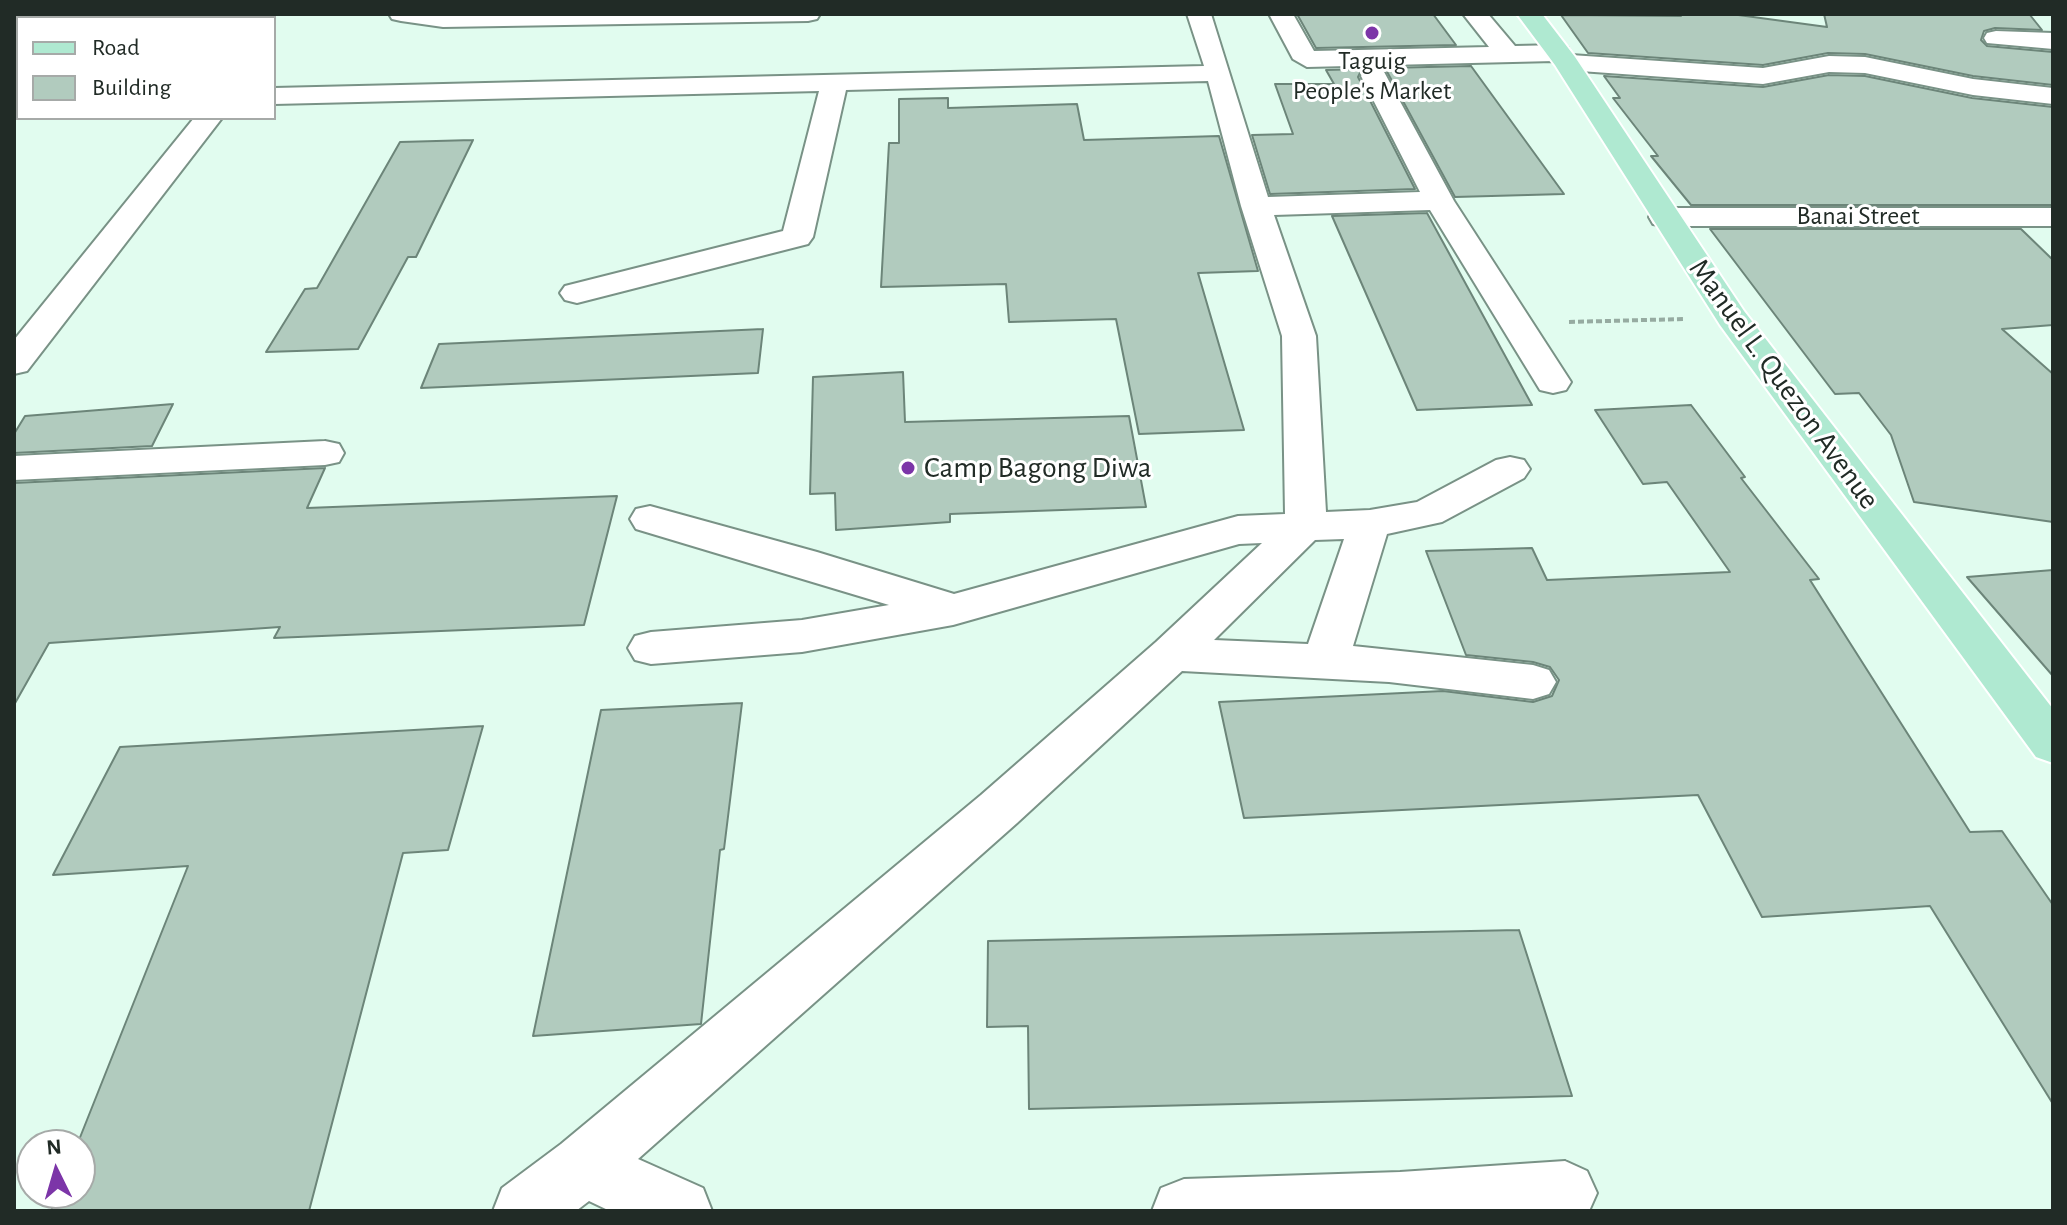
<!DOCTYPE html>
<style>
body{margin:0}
#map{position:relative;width:2067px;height:1225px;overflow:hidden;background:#e1fcef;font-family:"Alegreya Sans",sans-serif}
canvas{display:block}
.frame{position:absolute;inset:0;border:16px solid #212b26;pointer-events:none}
.legend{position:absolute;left:16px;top:16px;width:260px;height:104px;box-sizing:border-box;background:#fff;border:2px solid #a6aaa8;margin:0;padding:10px 14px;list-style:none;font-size:24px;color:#212b26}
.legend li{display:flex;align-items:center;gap:16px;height:40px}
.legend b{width:40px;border:2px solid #a6aaa8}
.north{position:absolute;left:16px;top:1129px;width:80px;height:80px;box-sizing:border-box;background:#fff;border:2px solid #a6aaa8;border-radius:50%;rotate:355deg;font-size:22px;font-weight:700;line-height:32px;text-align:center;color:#212b26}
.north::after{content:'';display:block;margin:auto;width:28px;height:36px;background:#7c35a8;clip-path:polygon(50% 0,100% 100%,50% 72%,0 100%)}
</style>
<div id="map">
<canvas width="2067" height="1225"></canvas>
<div class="frame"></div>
<ul class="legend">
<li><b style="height:10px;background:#afe9d1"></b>Road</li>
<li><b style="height:22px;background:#b1cbbe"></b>Building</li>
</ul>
<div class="north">N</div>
</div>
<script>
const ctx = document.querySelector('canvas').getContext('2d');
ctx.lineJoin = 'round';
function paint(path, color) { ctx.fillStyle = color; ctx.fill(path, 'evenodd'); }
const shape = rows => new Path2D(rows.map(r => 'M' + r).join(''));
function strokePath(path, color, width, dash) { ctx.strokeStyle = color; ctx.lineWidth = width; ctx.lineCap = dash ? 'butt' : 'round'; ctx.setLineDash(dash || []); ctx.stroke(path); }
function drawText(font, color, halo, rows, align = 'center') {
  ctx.font = font + ' "Alegreya Sans",sans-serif'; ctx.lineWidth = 6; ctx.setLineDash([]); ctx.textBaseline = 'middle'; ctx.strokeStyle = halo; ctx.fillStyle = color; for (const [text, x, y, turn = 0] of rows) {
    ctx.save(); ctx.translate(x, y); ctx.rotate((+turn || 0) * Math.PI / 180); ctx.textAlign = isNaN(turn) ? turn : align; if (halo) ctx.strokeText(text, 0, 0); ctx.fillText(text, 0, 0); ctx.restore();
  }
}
const building = shape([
 [1297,14,1433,14,1456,45,1316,48,1297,14],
 [1681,14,1731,14,1827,27,1824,14,2030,15,2042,30,1995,28,1984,31,1981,40,1987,46,2053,52,2053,85,1973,76,1865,54,1828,53,1763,65,1588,53,1561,15,1681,16,1681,14],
 [1471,66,1564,194,1455,197,1385,68,1471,66],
 [1362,69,1358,77,1415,189,1270,194,1252,135,1293,134,1275,84,1334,84,1326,70,1362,69],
 [1829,75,1865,76,1972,98,2053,107,2053,205,1691,205,1651,156,1658,156,1613,98,1620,98,1604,76,1763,87,1829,75],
 [948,98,948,108,1077,104,1084,140,1219,136,1258,271,1198,273,1244,430,1139,434,1116,319,1009,322,1006,284,881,287,889,143,899,143,899,99,948,98],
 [473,140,416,257,408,257,358,349,266,352,305,289,317,288,400,142,473,140],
 [1427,213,1532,405,1417,410,1332,216,1427,213],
 [1710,229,2021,229,2053,260,2053,325,2002,329,2053,374,2053,522,1914,502,1891,435,1859,393,1835,394,1710,229],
 [763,329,758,373,421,388,439,344,763,329],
 [903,372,905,422,1129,416,1146,507,950,514,950,522,836,530,835,493,810,494,813,377,903,372],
 [173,404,152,446,14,453,14,434,25,416,173,404],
 [1691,405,1745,477,1741,478,1819,579,1810,580,1970,832,2002,831,2053,905,2053,1104,1930,906,1762,917,1698,795,1244,818,1219,702,1443,691,1533,702,1552,696,1559,680,1550,667,1533,662,1466,655,1426,551,1532,548,1547,580,1730,572,1667,482,1643,484,1595,410,1691,405],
 [325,468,307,508,617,496,584,625,274,638,280,627,49,643,14,705,14,483,325,468],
 [2053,570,2053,676,1967,577,2053,570],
 [742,703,724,849,720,850,701,1024,533,1036,601,710,742,703],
 [483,726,448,850,403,853,309,1211,51,1211,58,1193,80,1193,80,1145,77,1145,188,866,53,875,120,747,483,726],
 [1519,930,1572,1096,1029,1109,1028,1026,987,1027,988,941,1519,930]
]);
paint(building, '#b1cbbe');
strokePath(building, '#6c8579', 2);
const minor = shape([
 [389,14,820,14,817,19,808,21,443,27,401,21,392,19,389,14],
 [1187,14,1211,14,1268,197,1420,192,1361,76,1365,70,1374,68,1383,70,1454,201,1571,382,1566,390,1553,393,1540,390,1430,210,1274,215,1316,336,1326,512,1370,510,1417,502,1496,460,1510,457,1524,460,1530,469,1524,478,1442,522,1387,534,1353,646,1533,665,1549,670,1556,682,1549,694,1533,699,1389,682,1182,671,1017,823,638,1159,703,1188,712,1211,610,1211,589,1201,576,1211,493,1211,502,1188,561,1144,981,795,1156,642,1262,543,1239,544,953,625,802,652,651,664,635,660,628,648,635,636,651,632,802,620,889,605,636,529,630,519,636,509,650,506,817,552,954,594,1238,516,1285,514,1282,336,1241,206,1208,81,846,90,813,237,808,244,577,303,565,300,560,293,565,286,783,231,819,91,274,104,274,88,1204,66,1187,14],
 [1344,539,1308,644,1214,640,1315,540,1344,539],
 [1269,14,1293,14,1314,51,1489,47,1463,14,1488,14,1515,46,1559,45,1568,48,1571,55,1763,68,1829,56,1865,57,1973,79,2053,88,2053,104,1973,95,1865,73,1829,72,1763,84,1566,70,1557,67,1554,61,1307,67,1293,59,1269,14],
 [1996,31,2053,33,2053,49,1987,43,1984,38,1987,33,1996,31],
 [14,94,18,94,18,110,14,110,14,94],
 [194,118,222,118,27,371,14,374,14,340,194,118],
 [1664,208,2053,208,2053,226,1664,226,1653,224,1649,217,1653,210,1664,208],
 [325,441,339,444,344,453,339,462,325,465,14,480,14,456,325,441],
 [1565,1161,1587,1171,1597,1193,1589,1211,1152,1211,1161,1188,1184,1179,1400,1172,1565,1161]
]);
const major = shape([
 [1517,14,1542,14,1575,57,1744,311,2053,709,2053,763,2036,757,1720,325,1555,65,1517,14]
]);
strokePath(minor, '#799286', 4);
strokePath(major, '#fff', 4);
strokePath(shape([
 [1569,322,1683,319]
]), '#96aba1', 4, [6, 3]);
paint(minor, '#fff');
paint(major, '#afe9d1');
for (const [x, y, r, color] of [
 [1372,33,8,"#7c35a8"],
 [908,468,8,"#7c35a8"]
]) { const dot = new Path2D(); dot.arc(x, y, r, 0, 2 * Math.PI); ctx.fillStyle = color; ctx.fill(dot); strokePath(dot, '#fff', 3); }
drawText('26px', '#212b26', '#fff', [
 ["Taguig",1372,61],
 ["People's Market",1372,91]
]);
drawText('26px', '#212b26', '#fff', [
 ["Banai Street",1858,216]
]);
drawText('30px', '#212b26', '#fff', [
 ["Manuel L. Quezon Avenue",1784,384,54]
]);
drawText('30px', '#212b26', '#fff', [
 ["Camp Bagong Diwa",924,468]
], 'left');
</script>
